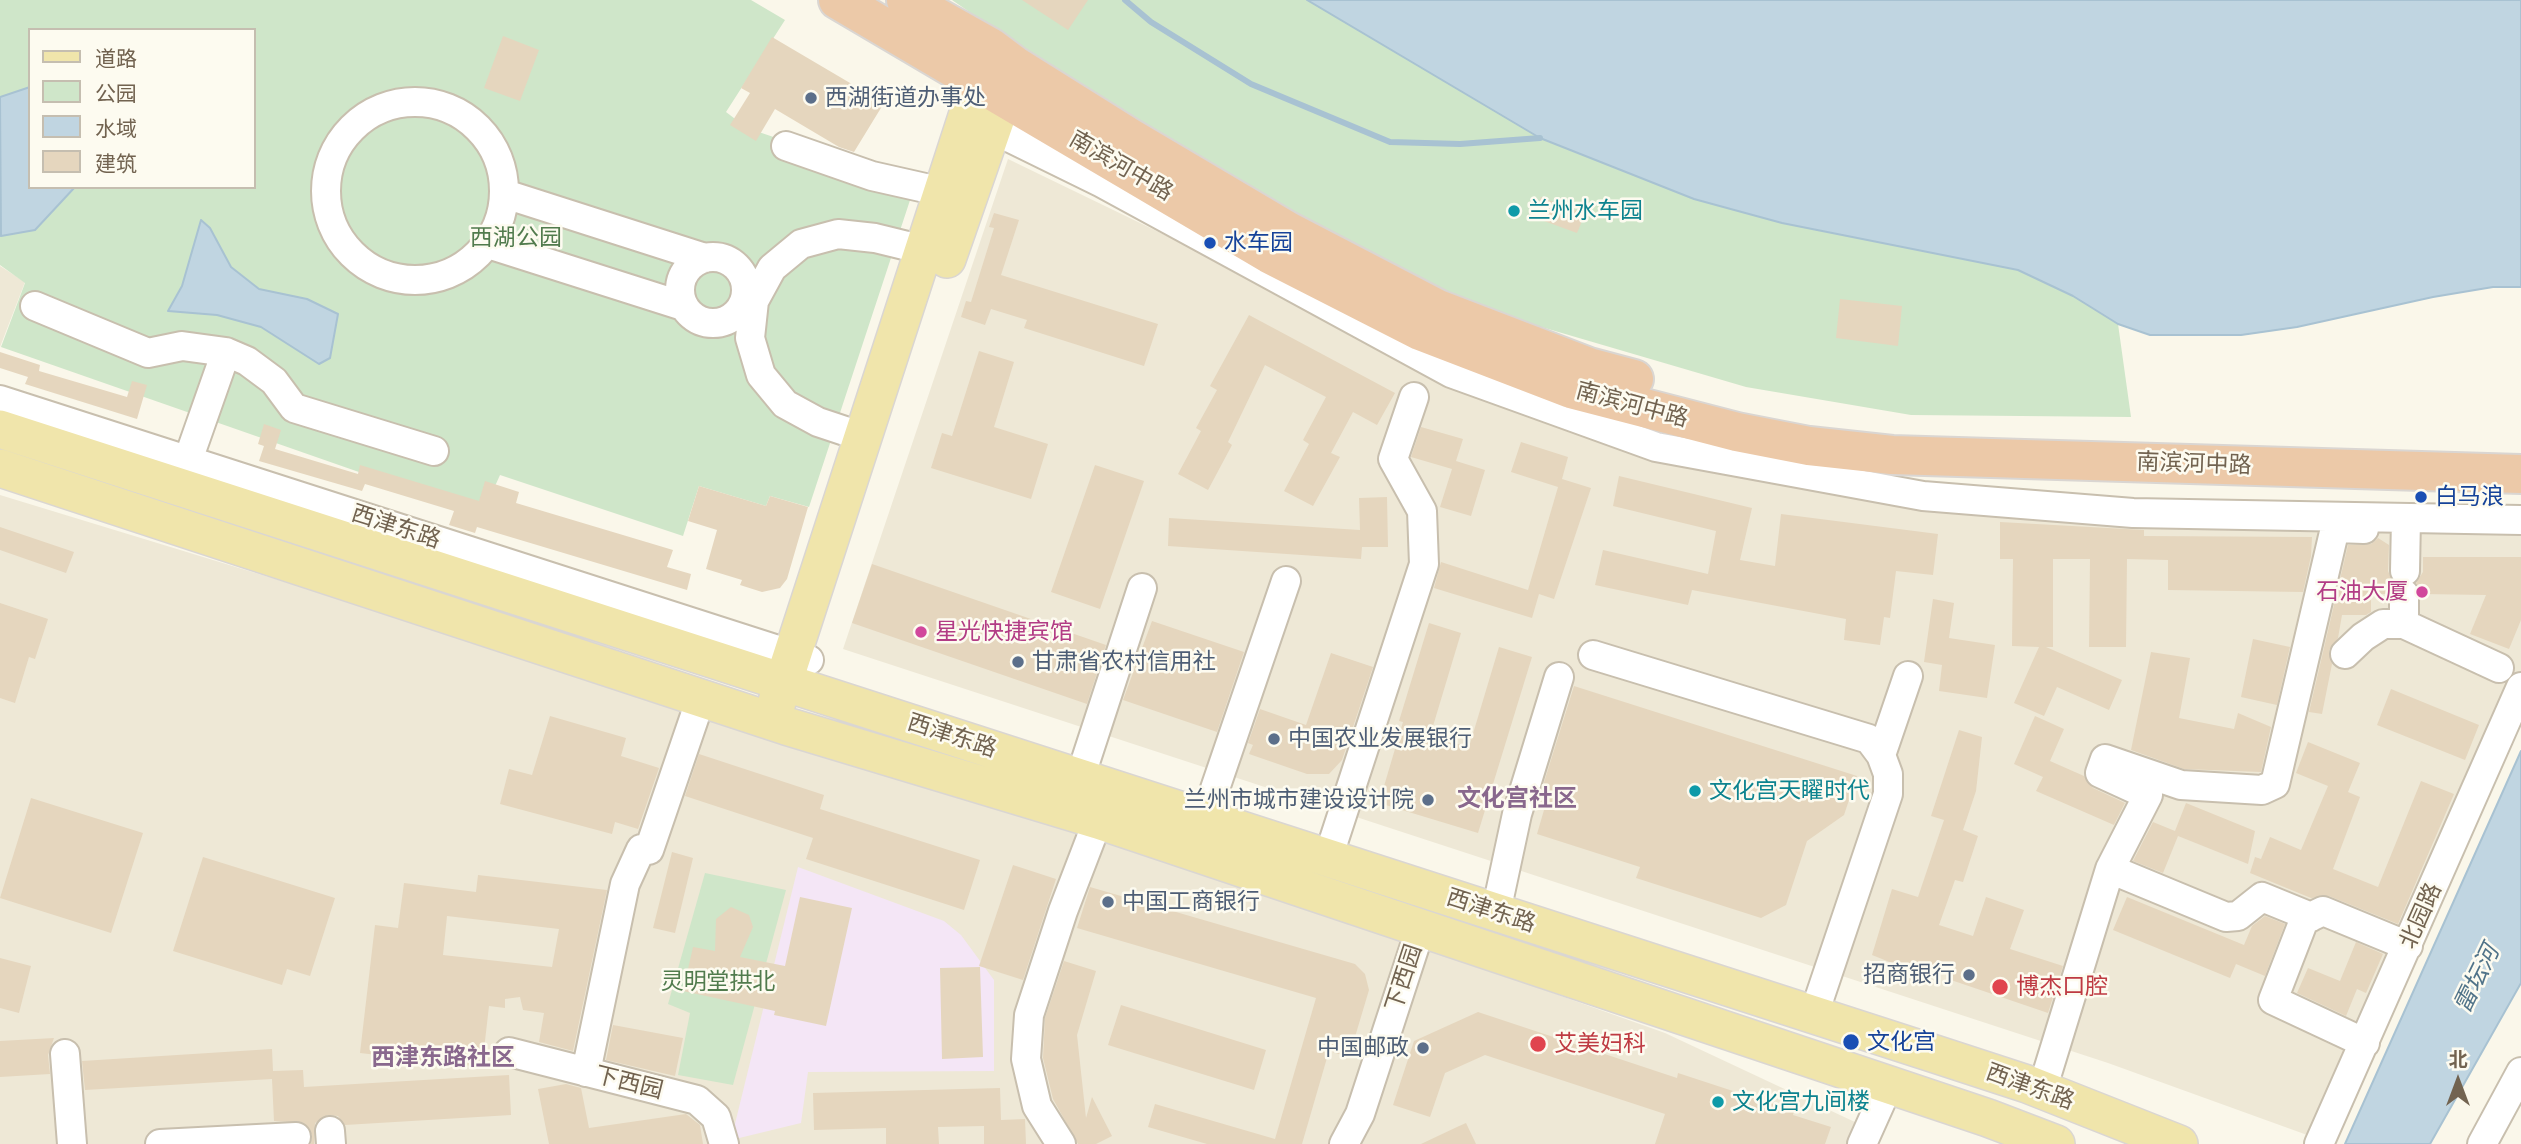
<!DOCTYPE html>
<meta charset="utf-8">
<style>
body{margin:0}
#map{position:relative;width:2521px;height:1144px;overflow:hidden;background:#faf7ea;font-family:Inter,"Noto Sans SC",sans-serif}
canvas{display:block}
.legend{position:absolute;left:28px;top:28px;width:228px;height:161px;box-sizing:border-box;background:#fdfbf0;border:2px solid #c5beb0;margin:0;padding:9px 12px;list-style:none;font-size:21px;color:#726350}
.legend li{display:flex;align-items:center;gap:14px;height:35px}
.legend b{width:35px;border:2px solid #c5beb0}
.north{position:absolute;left:2423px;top:1046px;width:70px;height:70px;-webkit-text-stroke:5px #fdfbf0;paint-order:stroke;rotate:0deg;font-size:19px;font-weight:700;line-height:28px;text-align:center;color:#726350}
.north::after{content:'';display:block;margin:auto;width:24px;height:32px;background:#726350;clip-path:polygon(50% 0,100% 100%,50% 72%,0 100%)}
</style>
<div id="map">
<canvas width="2521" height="1144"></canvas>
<ul class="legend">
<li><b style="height:9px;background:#f0e5ab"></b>道路</li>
<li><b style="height:19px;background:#cfe6c9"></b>公园</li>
<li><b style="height:19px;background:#c0d5e1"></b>水域</li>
<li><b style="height:19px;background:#e5d6be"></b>建筑</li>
</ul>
<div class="north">北</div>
</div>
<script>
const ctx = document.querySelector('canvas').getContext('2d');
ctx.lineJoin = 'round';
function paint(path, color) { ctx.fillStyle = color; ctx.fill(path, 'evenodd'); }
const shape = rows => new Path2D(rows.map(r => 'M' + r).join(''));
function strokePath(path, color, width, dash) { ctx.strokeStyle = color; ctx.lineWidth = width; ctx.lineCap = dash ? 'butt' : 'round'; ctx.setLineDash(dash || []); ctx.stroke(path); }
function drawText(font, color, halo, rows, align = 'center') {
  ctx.font = font + ' Inter,"Noto Sans SC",sans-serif'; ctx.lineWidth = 5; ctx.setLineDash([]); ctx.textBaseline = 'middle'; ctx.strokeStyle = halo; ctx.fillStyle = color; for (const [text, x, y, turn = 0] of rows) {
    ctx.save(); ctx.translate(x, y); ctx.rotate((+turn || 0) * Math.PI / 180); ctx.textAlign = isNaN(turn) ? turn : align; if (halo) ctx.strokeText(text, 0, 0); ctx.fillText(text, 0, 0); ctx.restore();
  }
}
paint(shape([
 [1008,159,1557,425,1870,493,2521,533,2521,679,2321,1140,2108,1063,843,649],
 [0,266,25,282,0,347],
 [0,495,1081,825,1665,1033,1857,1123,1857,1144,0,1144]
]), '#eee8d6');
paint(shape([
 [798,867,944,921,961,935,994,980,994,1071,808,1072,801,1123,731,1140]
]), '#f4e6f6');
paint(shape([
 [0,0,751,0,785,20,726,112,747,128,915,185,809,507,770,496,766,506,699,486,683,536,500,475,482,515,1,347,25,283,0,265],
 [30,30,254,30,254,187,30,187],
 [952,0,1307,0,1540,138,1694,199,1782,223,2018,270,2073,296,2118,324,2131,417,1911,415,1746,387,1463,304,1236,182,1055,71],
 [705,873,786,890,733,1085,678,1075,690,1013,668,1004]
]), '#cfe6c9');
const water = shape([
 [1307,0,2521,0,2521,287,2493,287,2433,297,2297,327,2241,335,2150,335,2118,324,2073,296,2018,270,1782,223,1694,199,1540,138,1307,0],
 [30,87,30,187,75,187,35,230,1,236,0,97,30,87],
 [201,220,210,228,231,267,259,289,307,299,338,314,330,358,319,364,261,327,217,315,168,311,182,286,201,220],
 [2521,751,2521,983,2430,1144,2345,1144,2521,751]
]);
paint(water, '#c0d5e1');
strokePath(water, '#a8c2d2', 2);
strokePath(shape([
 [1125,0,1151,22,1251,84,1390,142,1460,144,1540,138]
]), '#a8c2d2', 6);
paint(shape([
 [1022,0,1088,0,1068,30],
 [503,36,539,50,520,101,484,88],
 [772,37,884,103,854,152,839,147,775,109,756,141,730,125,750,93,741,88],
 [1541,197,1585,214,1577,233,1533,217],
 [994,213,1019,220,1001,275,1158,324,1144,366,1024,328,1027,320,991,309,985,325,961,317,966,301,971,302,994,228,989,227],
 [1840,299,1902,306,1898,346,1836,338],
 [1249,315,1395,393,1377,425,1353,412,1331,453,1340,457,1313,506,1284,491,1309,444,1303,440,1326,397,1265,365,1228,442,1232,445,1208,490,1178,474,1201,431,1196,428,1217,390,1210,386],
 [979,351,1014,362,994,427,1048,444,1031,499,931,468,942,433,952,436],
 [0,352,40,365,39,371,127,397,132,381,147,385,137,419,25,384,28,377,0,368],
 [264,424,281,430,275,449,358,474,360,465,479,501,485,481,519,492,516,503,673,550,667,567,691,574,687,590,477,527,475,533,449,525,454,511,365,484,362,491,259,461,264,446,258,444],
 [1421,427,1463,439,1456,461,1485,470,1471,516,1440,507,1452,469,1411,457],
 [1521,442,1568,457,1562,479,1591,488,1554,599,1539,594,1532,618,1434,588,1441,562,1528,590,1558,487,1511,472],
 [1095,465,1144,481,1100,609,1051,592],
 [1619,476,1752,508,1740,560,1775,566,1781,514,1938,534,1933,575,1896,571,1890,618,1884,617,1880,645,1844,640,1846,619,1692,590,1688,605,1595,585,1603,550,1708,574,1716,531,1613,506],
 [699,486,766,506,770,496,808,507,787,579,780,588,762,592,740,585,742,580,706,569,717,530,688,521],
 [1387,497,1388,547,1362,547,1361,559,1168,546,1169,518,1360,530,1359,498],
 [2000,522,2144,530,2144,536,2312,537,2311,556,2303,592,2168,590,2168,560,2127,559,2126,647,2089,647,2090,559,2053,559,2053,647,2046,647,2122,680,2109,710,2057,687,2044,716,2014,703,2039,647,2012,646,2013,559,2000,559],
 [0,527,74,552,66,573,0,550],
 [2378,538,2389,545,2388,571,2393,582,2387,594,2371,594,2371,612,2366,615,2342,615,2338,638,2329,650,2332,664,2322,714,2309,712,2348,545,2371,544],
 [2423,557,2521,557,2521,620,2509,649,2470,634,2486,595,2421,594,2416,583,2423,572],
 [872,564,1106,645,1087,704,852,623],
 [1933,599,1954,603,1949,638,1995,645,1987,698,1939,691,1942,665,1924,662],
 [0,603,48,619,35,659,29,657,15,703,0,698],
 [1152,621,1244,652,1217,732,1123,700],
 [1429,623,1461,633,1430,736,1469,747,1499,647,1532,657,1478,833,1379,803,1403,722,1399,721],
 [2253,639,2290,647,2277,705,2241,697],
 [2151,652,2190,658,2179,718,2234,729,2238,713,2271,727,2261,772,2184,769,2131,750],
 [1331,653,1373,667,1342,760,1329,774,1307,774,1249,754,1253,745,1248,743,1260,709,1306,725],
 [1574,686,1857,776,1844,815,1807,841,1786,905,1761,918,1636,878,1640,867,1537,834,1544,810,1536,808],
 [2391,689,2479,725,2465,760,2377,725],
 [550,716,626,738,621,756,659,768,638,829,615,822,612,834,500,804,509,769,532,775],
 [2035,716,2064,729,2050,761,2084,776,2093,788,2125,803,2114,825,2036,791,2043,777,2014,764],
 [1959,730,1982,737,1976,791,1963,830,1978,836,1963,882,1955,880,1939,925,1973,936,1986,897,2024,910,2010,949,2063,966,2048,1013,1951,980,1952,976,1922,965,1912,971,1872,955,1892,889,1918,897,1944,820,1931,816],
 [2308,742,2360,763,2348,792,2360,797,2333,869,2378,887,2421,781,2454,794,2398,924,2329,896,2311,898,2250,873,2255,857,2261,859,2270,837,2301,850,2328,786,2296,773],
 [699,754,824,795,820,809,980,860,964,910,806,859,813,838,685,796],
 [31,798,143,833,111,933,0,898],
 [2186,803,2255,831,2248,864,2178,836,2163,873,2133,861,2153,822,2175,831],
 [672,852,693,858,675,933,653,928],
 [203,857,335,898,310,976,287,969,282,985,173,951],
 [1013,865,1056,879,1023,980,979,966],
 [478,875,607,890,573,1051,539,1042,544,1013,523,1010,520,997,505,999,505,1008,489,1006,482,1067,360,1053,375,925,398,928,404,883,476,892],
 [447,916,559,929,552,967,443,955],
 [1090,887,1355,964,1365,974,1369,990,1349,1057,1329,1051,1302,1144,1207,1144,1148,1127,1155,1104,1275,1139,1316,998,1077,928],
 [800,897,852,908,826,1026,774,1015,775,1011,683,991,693,947,715,951,716,919,731,907,749,915,753,927,740,957,785,966],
 [2127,897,2244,945,2252,926,2265,916,2285,924,2265,976,2236,964,2230,978,2113,930],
 [2356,942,2383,954,2366,993,2357,989,2346,1016,2297,993,2308,968,2340,981],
 [0,958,31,966,19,1013,0,1008],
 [1064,961,1096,971,1077,1035,1086,1118,1092,1097,1112,1136,1096,1144,1078,1144,1053,1099,1043,1058,1045,1018],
 [980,967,983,1057,942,1059,940,968],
 [1121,1005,1266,1050,1254,1090,1108,1045],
 [1478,1012,1677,1078,1678,1073,1794,1111,1793,1115,1831,1127,1825,1144,1655,1144,1665,1114,1485,1055,1445,1073,1430,1117,1393,1105,1414,1041],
 [613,1025,683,1038,675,1076,606,1060],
 [54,1038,48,1055,50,1074,0,1077,0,1041],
 [272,1049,273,1071,303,1070,304,1087,509,1075,511,1115,345,1125,338,1116,328,1115,315,1123,314,1144,311,1144,312,1135,304,1123,274,1121,272,1079,85,1090,82,1061],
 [566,1084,581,1088,589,1128,686,1114,700,1125,703,1144,549,1144,538,1089],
 [1000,1088,1001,1120,1025,1119,1026,1144,984,1144,984,1126,938,1127,939,1144,886,1144,886,1128,814,1130,813,1093],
 [1466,1123,1476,1144,1421,1144,1457,1127]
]), '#e5d6be');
const minor = shape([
 '326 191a89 89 0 1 1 178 0a89 89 0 1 1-178 0Z',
 [992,129,1102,183,1451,373,1656,447,1923,496,2133,513,2521,520],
 [786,146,872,176,943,192],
 [505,194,705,258],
 [488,244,683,306],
 '680 290a33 33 0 1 1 66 0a33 33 0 1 1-66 0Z',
 [35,306,148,353,182,346,226,352,247,361,274,381,294,408,434,451],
 [0,400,809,660],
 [863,437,818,422,785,404,761,375,750,338,754,301,772,268,801,244,838,234,875,238,924,250],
 [188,460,226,352],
 [2405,571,2406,518],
 [2404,594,2404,624,2499,668],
 [2345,654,2363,637,2383,624,2404,624],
 [1593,655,1869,739,1881,755,1888,774,1888,794,1814,1014],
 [1881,755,1908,676],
 [1080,778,1142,588],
 [1205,818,1286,581],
 [1328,858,1424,564,1422,511,1393,459,1414,397],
 [1496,912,1517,814,1559,677],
 [2311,917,2262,897,2238,916,2226,917,2110,869,2148,795,2100,773,2105,759,2181,785,2262,790,2275,784,2335,528,2364,529],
 [2365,1043,2273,1000,2304,920,2323,911,2408,946],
 [509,1052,697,1100,716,1117,724,1144],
 [65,1054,72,1144],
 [586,1072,625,884,641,849,649,850,701,698],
 [2042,1090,2110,869],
 [330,1131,331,1144],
 [160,1144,296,1137],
 [1061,1144,1037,1106,1026,1059,1029,1015,1063,911,1098,820],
 [1344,1144,1360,1114,1420,930],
 [1862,1144,1888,1086],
 [2319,1144,2521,687],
 [2482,1144,2521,1072]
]);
const major = shape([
 [947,259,1013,69],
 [0,429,1935,1054,2027,1084,2179,1144],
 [0,468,786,726,1098,820,1988,1118,2056,1144],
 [776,705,987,55]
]);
const highway = shape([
 [838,0,1269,254,1420,331,1571,389,1737,432,1809,446,1892,455,2521,474],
 [906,0,990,47,1014,65,1129,137,1288,231,1438,309,1589,367,1634,379]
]);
strokePath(minor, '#c8bfae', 32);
strokePath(major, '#dad6d2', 40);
strokePath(highway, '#dad6d2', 42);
strokePath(minor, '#fff', 28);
strokePath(major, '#f0e5ab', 37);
strokePath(highway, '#ecc9a8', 38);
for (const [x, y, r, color] of [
 [811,98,7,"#5c6f8a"],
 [1514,211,7,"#0f9aa8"],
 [1210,243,7,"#1a4fb4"],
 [2421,497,7,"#1a4fb4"],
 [2422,592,7,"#d1479c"],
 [921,632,7,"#d1479c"],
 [1018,662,7,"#5c6f8a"],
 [1274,739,7,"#5c6f8a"],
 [1695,791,7,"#0f9aa8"],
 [1428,800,7,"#5c6f8a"],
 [1108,902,7,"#5c6f8a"],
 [1969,975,7,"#5c6f8a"],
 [2000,987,9,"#e0444e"],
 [1851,1042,9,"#1a4fb4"],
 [1538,1044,9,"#e0444e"],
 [1423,1048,7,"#5c6f8a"],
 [1718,1102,7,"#0f9aa8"]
]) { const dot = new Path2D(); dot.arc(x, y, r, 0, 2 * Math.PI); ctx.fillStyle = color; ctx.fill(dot); strokePath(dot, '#fdfbf0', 2.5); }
drawText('23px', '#4e5e75', '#fdfbf0', [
 ["西湖街道办事处",825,98],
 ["甘肃省农村信用社",1032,662],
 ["中国农业发展银行",1288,739],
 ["兰州市城市建设设计院",1414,800,"right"],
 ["中国工商银行",1122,902],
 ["招商银行",1955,975,"right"],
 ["中国邮政",1409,1048,"right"]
], 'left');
drawText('23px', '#726350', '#fdfbf0', [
 ["南滨河中路",1121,166,30],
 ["南滨河中路",1632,405,15],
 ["南滨河中路",2194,464,2],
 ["西津东路",396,527,18],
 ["西津东路",952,736,18],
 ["西津东路",1491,911,18],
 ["北园路",2421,916,-66],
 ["下西园",1404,978,-72],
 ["下西园",629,1083,14],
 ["西津东路",2030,1087,20]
]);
drawText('23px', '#0d838f', '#fdfbf0', [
 ["兰州水车园",1528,211],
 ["文化宫天矅时代",1709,791],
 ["文化宫九间楼",1732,1102]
], 'left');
drawText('23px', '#517b4d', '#fdfbf0', [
 ["西湖公园",516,238],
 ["灵明堂拱北",718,982]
]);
drawText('23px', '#164399', '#fdfbf0', [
 ["水车园",1224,243],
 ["白马浪",2435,497],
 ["文化宫",1867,1042]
], 'left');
drawText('23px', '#b23c85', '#fdfbf0', [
 ["石油大厦",2408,592],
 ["星光快捷宾馆",935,632,"left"]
], 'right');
drawText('23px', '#be3a42', '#fdfbf0', [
 ["博杰口腔",2016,987],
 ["艾美妇科",1554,1044]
], 'left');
drawText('bold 24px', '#89688d', '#fdfbf0', [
 ["文化宫社区",1517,799],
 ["西津东路社区",443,1058]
]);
drawText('italic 24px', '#507389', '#fdfbf0', [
 ["雷坛河",2477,979,-64]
]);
</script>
